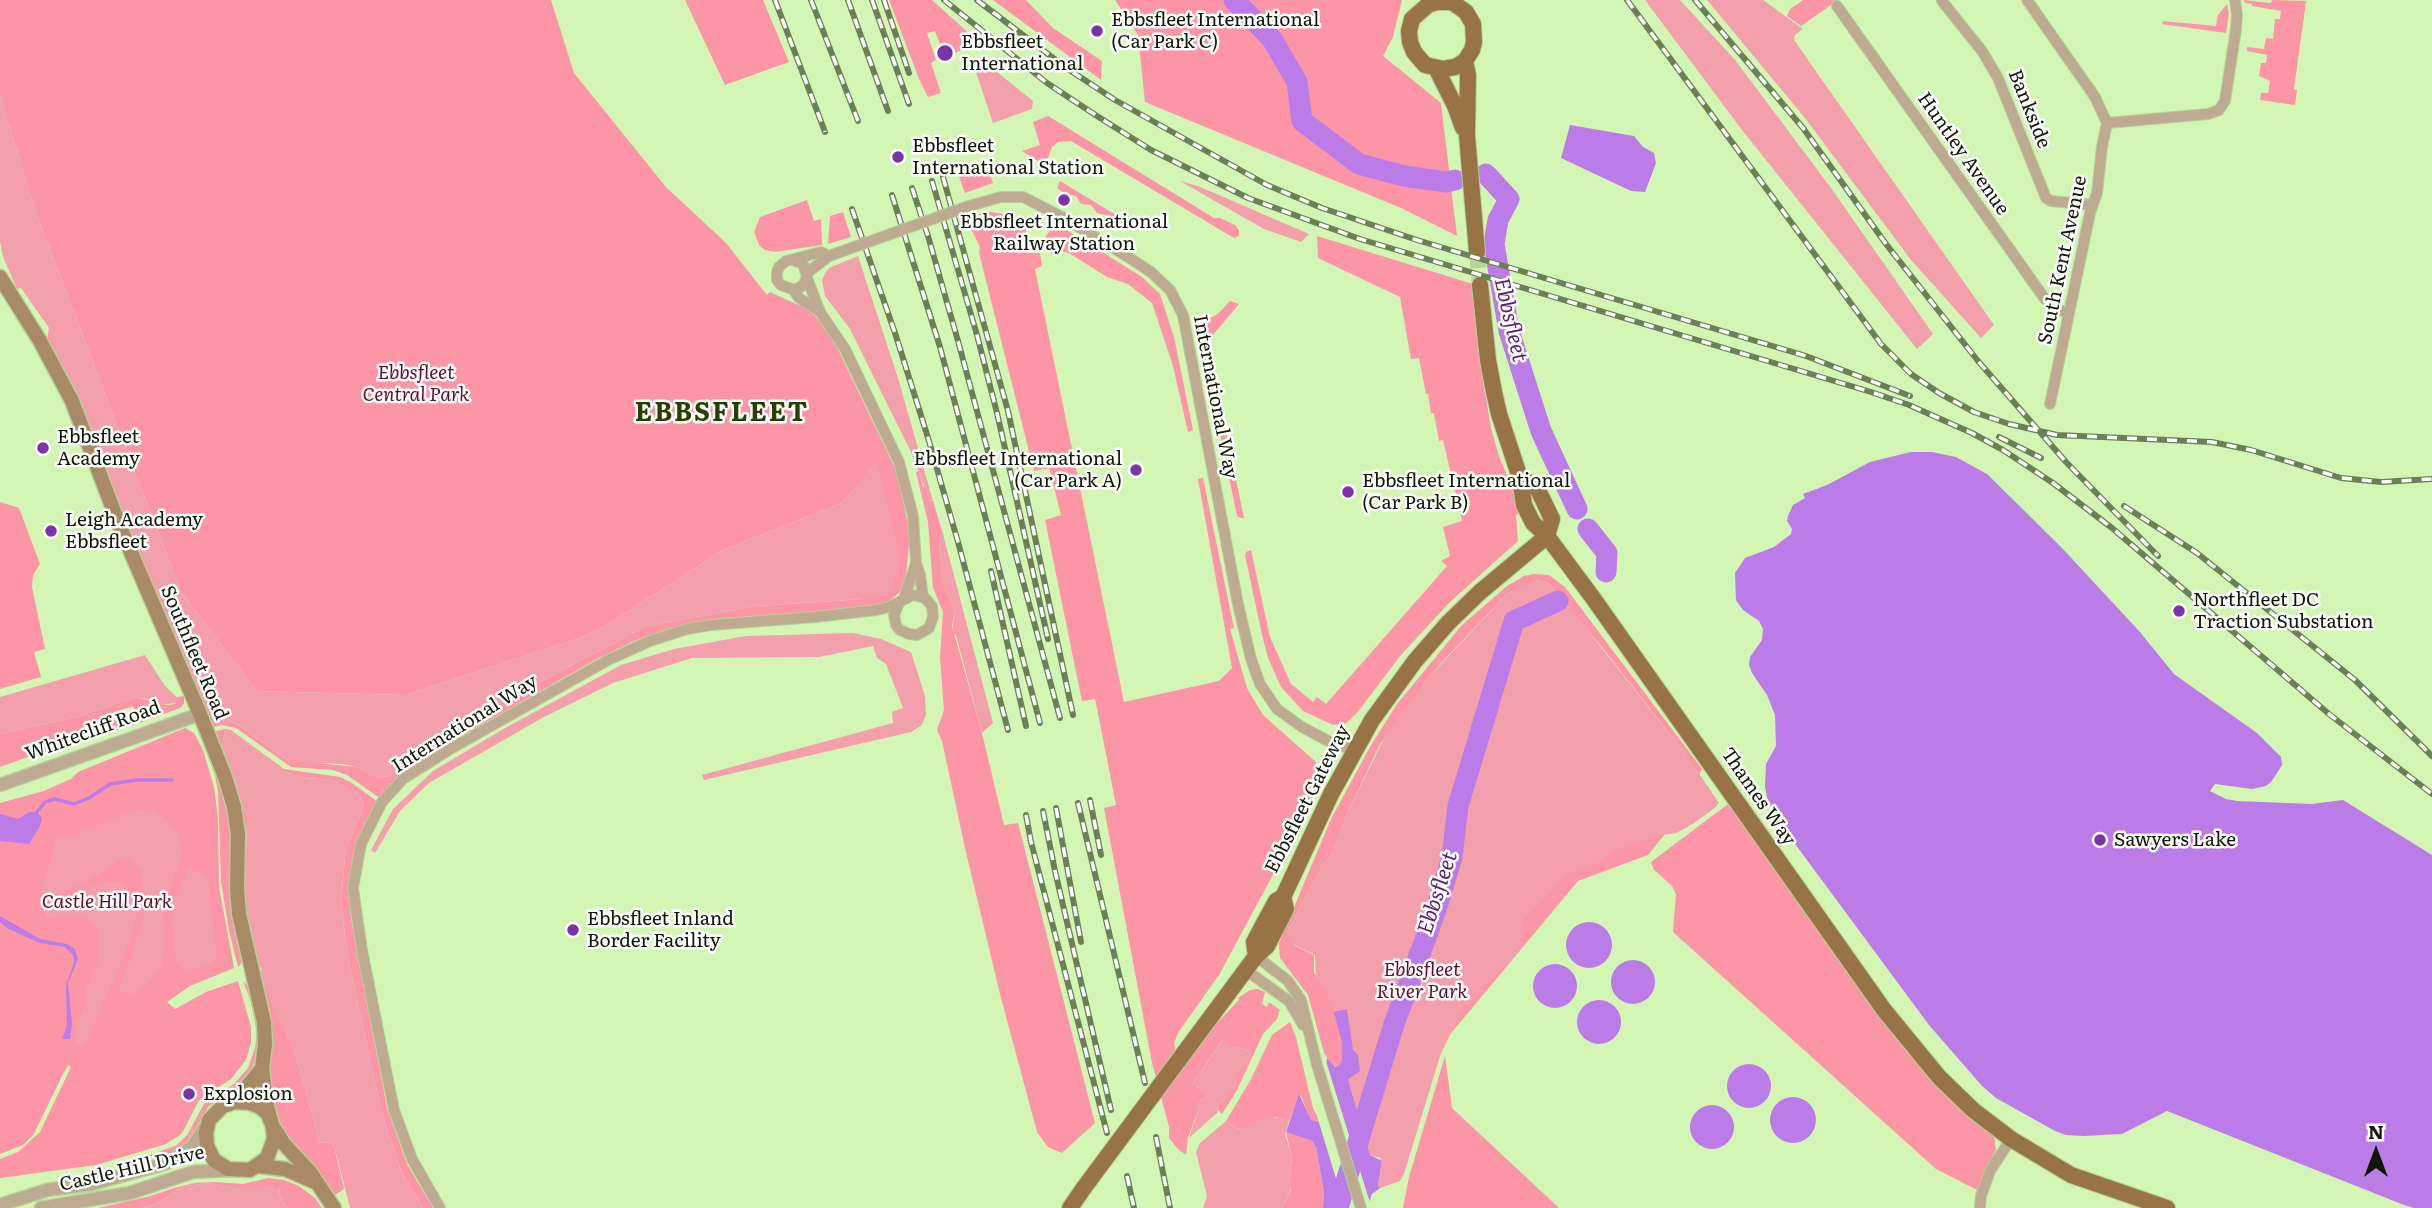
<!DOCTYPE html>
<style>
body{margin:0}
#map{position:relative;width:2432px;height:1208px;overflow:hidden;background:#d4f6b5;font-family:Literata,serif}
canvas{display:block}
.north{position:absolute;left:2341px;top:1117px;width:70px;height:70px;-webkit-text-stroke:5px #fff;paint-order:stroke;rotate:0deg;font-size:19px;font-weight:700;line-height:28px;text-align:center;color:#0d1802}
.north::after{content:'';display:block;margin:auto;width:24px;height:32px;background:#0d1802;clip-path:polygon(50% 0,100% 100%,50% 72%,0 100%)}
</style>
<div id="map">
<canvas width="2432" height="1208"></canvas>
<div class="north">N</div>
</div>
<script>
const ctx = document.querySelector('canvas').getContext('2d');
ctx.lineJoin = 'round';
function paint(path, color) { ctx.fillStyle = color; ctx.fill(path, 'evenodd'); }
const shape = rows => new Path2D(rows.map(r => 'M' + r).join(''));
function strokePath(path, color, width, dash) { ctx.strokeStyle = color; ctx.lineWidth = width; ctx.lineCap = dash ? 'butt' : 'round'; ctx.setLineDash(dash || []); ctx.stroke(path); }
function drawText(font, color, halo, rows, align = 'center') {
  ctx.font = font + ' Literata,serif'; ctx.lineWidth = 5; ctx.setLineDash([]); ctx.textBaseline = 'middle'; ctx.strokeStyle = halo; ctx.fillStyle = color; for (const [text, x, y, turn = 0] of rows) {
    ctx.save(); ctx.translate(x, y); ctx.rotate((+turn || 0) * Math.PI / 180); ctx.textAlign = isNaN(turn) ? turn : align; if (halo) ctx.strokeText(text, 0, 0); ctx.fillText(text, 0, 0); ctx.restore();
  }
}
paint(shape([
 [0,0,551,0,574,73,666,187,726,243,767,295,770,292,807,309,818,319,834,341,895,468,902,495,909,529,909,545,906,576,901,591,886,604,818,613,721,618,675,627,634,641,595,660,430,754,398,780,381,799,347,775,333,770,291,767,236,728,222,725,210,728,167,627,172,625,214,721,229,721,239,725,287,760,356,767,378,778,389,776,464,722,646,626,755,606,864,599,876,463,842,503,723,550,602,628,580,638,405,695,257,691,181,592,36,213,0,96],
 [685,0,763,0,789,62,725,85],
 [889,0,932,0,980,43,952,54,942,50,935,31,927,33,936,60,931,63,941,93,928,97,919,79],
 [993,0,1026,0,1053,28,1102,61,1101,80],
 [1115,0,1402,0,1393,37,1383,56,1441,103,1457,236,1401,208,1145,102,1138,35],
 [1803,0,1838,0,1801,26,1787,16,1790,9],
 [2244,0,2271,3,2272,0,2306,1,2294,89,2297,90,2295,105,2260,100,2261,93,2268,93,2270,81,2259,76,2261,63,2266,63,2267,55,2247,51,2247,47,2264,49,2266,38,2273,39,2275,19,2280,19,2281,11,2252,6,2252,4,2245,3],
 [2227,4,2229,13,2226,33,2162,24,2163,21,2216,26,2218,15],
 [1048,116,1214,218,1220,218,1235,225,1239,230,1239,236,1234,238,1071,141,1058,142,1052,147,1048,158,1051,169,1022,151,1040,145,1033,122],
 [986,163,993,183,965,193,959,177,963,174,962,171],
 [1060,181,1126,221,1122,227,1113,223,1107,215,1097,213,1091,205,1081,204,1076,196,1065,194,1057,188],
 [807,200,814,221,821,219,822,245,775,252,765,250,759,245,754,232,760,217],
 [843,212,851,237,828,244,830,216],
 [992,212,1024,218,1029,253,1040,253,1042,266,1035,269,1124,702,1219,681,1232,668,1198,479,1203,478,1234,628,1230,629,1247,688,1263,715,1316,762,1315,789,1310,806,1219,975,1178,1033,1174,1043,1180,1068,1217,1023,1239,1000,1238,998,1250,990,1258,989,1265,992,1262,1004,1267,1007,1269,1002,1280,1010,1277,1019,1263,1034,1237,1090,1222,1114,1218,1110,1217,1105,1224,1100,1227,1091,1235,1087,1236,1074,1251,1055,1249,1050,1234,1047,1222,1040,1192,1085,1196,1085,1207,1097,1201,1100,1198,1105,1199,1109,1188,1137,1186,1155,1178,1149,1169,1138,1169,1127,1152,1063,1104,808,1116,805,1097,708,1095,699,1082,701,1045,520,1061,515,1049,468,1034,471,979,253,980,247,965,217],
 [1054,224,1059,225,1142,277,1160,294,1174,337,1193,430,1188,432,1173,366,1152,303,1128,284,1107,277,1069,253,1062,251,1050,253,1047,250,1045,238],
 [1317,236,1473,284,1483,381,1491,428,1499,456,1522,513,1516,515,1518,541,1449,603,1401,655,1357,713,1345,724,1333,725,1303,711,1281,687,1268,658,1262,635,1245,555,1246,552,1251,550,1270,637,1291,684,1313,702,1317,697,1326,704,1447,566,1441,561,1450,556,1443,527,1462,521,1443,440,1439,441,1434,413,1431,413,1428,394,1426,394,1419,358,1411,359,1400,297,1318,258],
 [1230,301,1239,304,1207,342,1244,518,1240,518,1237,516,1199,333,1205,321,1218,314],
 [919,471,923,487,925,487,930,501,933,501,943,534,940,536,939,541,942,576,945,590,955,608,952,626,982,733,1004,825,1018,823,1095,1123,1062,1153,1048,1147,1037,1132,1000,994,965,848,942,741,937,730,944,710,940,658,943,612,933,588,928,522,916,472],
 [0,502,19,508,40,564,33,575,32,587,45,649,34,652,41,677,0,689],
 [1533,574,1549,575,1565,587,1702,769,1699,775,1717,806,1694,823,1676,833,1665,834,1648,855,1578,881,1432,1056,1394,1182,1380,1188,1382,1162,1348,1079,1340,1067,1333,1066,1324,1053,1308,995,1280,958,1279,943,1331,819,1370,747,1397,704,1462,625,1507,586,1524,576],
 [1538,580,1548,583,1601,646,1687,756,1325,988,1314,973,1314,955,1294,945,1287,932,1323,864,1332,854,1348,812,1380,744,1429,677,1445,659,1508,593],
 [184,696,184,704,180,708,131,726,128,718,135,712,133,706,109,714,111,720,120,721,123,729,92,734,0,767,0,734,80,716,136,697,166,705,175,704,177,697],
 [185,728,194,733,203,750,214,787,218,818,219,887,234,968,190,986,167,1002,175,1009,206,992,238,981,251,1027,251,1043,246,1060,231,1079,199,1100,185,1128,180,1135,166,1144,96,1165,0,1178,0,1159,18,1152,40,1132,71,1067,68,1065,62,1076,34,1134,23,1145,0,1154,0,803,44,791,71,779,78,772],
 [225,729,231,730,284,769,340,777,352,783,378,802,361,833,353,860,349,894,351,918,387,1108,407,1164,433,1208,423,1208,401,1171,381,1110,347,953,341,902,346,847,361,814,363,801,357,793,332,780,299,777,285,772,235,734,225,731,222,747,247,816,245,895,248,923,258,968,296,1056,320,1143,333,1142,344,1189,334,1196,285,1134,271,1103,269,1068,272,1036,270,1020,243,912,242,875,212,732],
 [204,736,220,776,231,820,233,911,242,960,241,964,238,967,229,931,221,881,218,791,214,771,201,737],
 [1728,804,1765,854,1994,1136,1996,1150,1977,1190,1936,1169,1673,932,1676,894,1672,886,1654,870,1651,862],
 [243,981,247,985,250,993,259,1033,258,1053,250,1073,238,1087,209,1106,186,1145,168,1157,156,1155,148,1157,142,1165,133,1168,131,1162,177,1145,187,1135,204,1104,234,1084,248,1068,255,1048,257,1032,251,1002],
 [1290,1022,1296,1037,1313,1108,1316,1114,1319,1114,1318,1122,1311,1121,1300,1094,1289,1121,1276,1117,1268,1118,1243,1129,1235,1128,1226,1121,1250,1081,1272,1035],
 [1445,1056,1452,1108,1559,1208,1403,1208,1409,1177],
 [1286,1132,1312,1141,1316,1147,1324,1192,1323,1208,1282,1208,1291,1190,1289,1181,1292,1158],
 [268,1178,284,1180,299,1186,315,1198,322,1208,288,1208,280,1197,279,1187,241,1190,210,1183,185,1186,156,1204,142,1208,98,1208,151,1196,174,1188,194,1183,214,1182,243,1184]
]), '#fc95a5');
paint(shape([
 [1645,0,1680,0,1736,61,1831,188,1933,334,1917,349,1742,130],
 [1707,0,1763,0,1803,29,1795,35,1794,40,1994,325,1981,338,1911,260,1805,118],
 [987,64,1033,101,1032,109,993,123,976,72],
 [0,96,36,213,181,592,257,691,405,695,580,638,602,628,723,550,842,503,876,462,900,554,891,591,864,599,755,606,646,626,464,722,389,776,378,778,356,767,342,764,290,762,239,725,229,721,214,721,140,558,80,402,47,340,49,328,21,288,17,289,3,257,0,241],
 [1180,181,1198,186,1309,234,1301,242,1264,229],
 [858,256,898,378,933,501,929,500,913,456,850,329,825,296,822,280,825,273,829,268],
 [943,534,993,723,982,733,956,635,952,632,955,608,945,590,942,576,939,541,940,536],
 [1534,580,1545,581,1556,590,1687,756,1719,803,1694,823,1676,833,1657,836,1614,850,1596,864,1568,873,1522,922,1522,947,1459,1015,1440,1056,1404,1174,1400,1181,1380,1188,1378,1185,1382,1162,1380,1158,1370,1155,1348,1079,1353,1050,1347,1009,1334,1012,1325,989,1316,978,1315,955,1289,942,1287,932,1323,864,1332,854,1348,812,1387,732,1429,677,1508,593],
 [853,633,881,639,911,652,925,696,926,715,922,725,911,732,704,780,702,775,893,723,892,712,903,708,886,664,877,658,873,646,819,657,692,658,613,683,542,718,429,783,400,811,375,853,371,850,393,809,433,771,505,728,621,665,674,649,746,636],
 [145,655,165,686,177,697,176,703,160,705,156,701,136,697,80,716,0,734,0,697],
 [225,731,235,734,285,772,299,777,332,780,357,793,363,801,361,814,346,847,341,902,347,953,381,1110,401,1171,423,1208,350,1208,333,1142,320,1143,296,1056,262,981,259,971,262,970,261,967,258,968,248,923,245,895,247,816,222,747],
 [132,810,152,811,167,819,177,832,183,852,163,909,164,946,161,966,152,979,135,994,118,991,133,952,144,915,144,901,140,891,142,872,135,863,130,859,120,860,93,878,46,900,40,899,56,840,97,826],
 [188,869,207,876,217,956,210,965,185,972,176,964,172,921,175,903],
 [112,881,122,883,128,888,136,907,136,918,130,940,109,991,84,1045,80,1046,76,1043,75,1024,87,1003,85,989,98,961,99,944,96,926,86,919,71,915,48,919,43,910,94,884],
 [1223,1039,1234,1047,1249,1050,1251,1055,1237,1074,1235,1088,1228,1091,1224,1100,1217,1105,1218,1112,1189,1138,1199,1109,1198,1105,1201,1100,1207,1097,1196,1085,1192,1085],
 [1268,1117,1280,1118,1289,1121,1285,1134,1292,1157,1289,1181,1291,1189,1282,1208,1203,1208,1207,1196,1196,1152,1200,1143,1226,1121,1235,1128,1243,1129],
 [210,1183,241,1190,268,1186,279,1187,280,1197,288,1208,142,1208,156,1204,185,1186]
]), '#f3a0ac');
paint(shape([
 [1570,125,1634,136,1643,147,1654,153,1656,163,1645,192,1631,191,1561,158],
 [1911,452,1932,452,1956,457,1987,474,2061,547,2140,632,2174,674,2257,733,2281,757,2282,765,2279,770,2271,782,2266,786,2252,789,2215,784,2210,791,2226,799,2237,801,2312,804,2343,800,2432,855,2432,1208,2414,1208,2404,1205,2167,1111,2122,1134,2083,1136,2066,1135,2055,1131,1996,1098,1982,1086,1929,1025,1781,825,1768,802,1765,787,1766,764,1776,746,1775,715,1767,695,1752,673,1749,665,1750,657,1762,640,1763,629,1759,621,1743,610,1736,600,1735,573,1745,558,1774,547,1791,534,1792,529,1787,521,1788,516,1793,505,1805,498,1803,494,1827,485,1870,462],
 [29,812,37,812,42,818,40,826,29,844,0,841,0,814,18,819],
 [0,916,40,939,67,944,75,949,78,959,68,983,72,1024,70,1039,62,1039,67,1026,66,986,74,962,73,955,65,947,39,943,7,928,0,922],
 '1566 945a23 23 0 1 1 46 0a23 23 0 1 1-46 0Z',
 '1611 982a22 22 0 1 1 44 0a22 22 0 1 1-44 0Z',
 '1533 986a22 22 0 1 1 44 0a22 22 0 1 1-44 0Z',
 '1577 1022a22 22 0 1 1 44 0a22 22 0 1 1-44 0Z',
 [1347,1009,1353,1050,1358,1055,1360,1071,1348,1079,1370,1155,1382,1161,1378,1185,1380,1188,1372,1194,1367,1208,1323,1208,1324,1192,1316,1147,1312,1141,1286,1132,1299,1094,1311,1120,1318,1122,1327,1058,1335,1067,1339,1066,1342,1061,1342,1042,1334,1012],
 '1727 1086a22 22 0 1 1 44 0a22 22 0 1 1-44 0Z',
 '1770 1120a23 23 0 1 1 46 0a23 23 0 1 1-46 0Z',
 '1690 1127a22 22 0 1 1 44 0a22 22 0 1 1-44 0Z'
]), '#bc7ce8');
paint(shape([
 [1324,1055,1371,1206,1371,1208,1345,1208,1316,1113]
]), '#d4f6b5');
strokePath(shape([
 [48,801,55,799,74,804,89,798,110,784,136,780,172,780],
 [37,812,45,802]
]), '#bc7ce8', 3.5);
strokePath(shape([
 [1234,0,1272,39,1297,82,1302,121,1359,164,1404,176,1446,182,1455,180],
 [1486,174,1509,199,1498,220,1494,244,1509,331,1541,431,1577,509],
 [1588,529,1607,553,1606,572],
 [1338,1208,1394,1024,1436,910,1452,857,1458,806,1514,621,1558,601]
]), '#bc7ce8', 21);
strokePath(shape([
 [1477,252,1480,285]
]), '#b6d59a', 16, [16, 8]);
const minor = shape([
 [2027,0,2095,97,2107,123],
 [1942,1,1982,51,1998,78,2046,198,2051,201,2093,205],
 [1837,6,2045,299,2059,310,2069,313],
 [2107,123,2208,114,2219,110,2225,101,2236,29,2237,15,2235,0],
 [969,206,1001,197,1023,197,1064,218,1128,257,1151,272,1170,290,1183,315,1238,604,1251,659,1260,684,1277,709,1302,727,1330,742,1354,750],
 [793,260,803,264,807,276,804,285,794,290],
 [807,273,829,256],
 [807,278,820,312,845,349,899,462,913,516,916,563,920,575,923,597],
 [820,312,799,298,794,290,781,285,777,280,777,272,779,267,786,261,821,252,829,256],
 [2050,404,2090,213,2097,193,2102,147,2107,123],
 [904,598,916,563],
 [1256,956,1288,981,1301,1000,1317,1065,1361,1208],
 [1247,971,1289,1001,1303,1025],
 [440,1208,412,1159,394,1110,362,950,353,888,361,844,382,802,403,779,452,748,608,660,650,641,687,629,711,625,815,617,877,610,889,607,913,595,925,598,932,606,933,617,929,628,917,635,909,634,900,630,896,625,894,615,899,603],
 [1980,1208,1981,1196,1990,1171,2011,1139]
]);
const tertiary = shape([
 [0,785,200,714],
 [0,1205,47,1190,92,1184,167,1163,192,1147,208,1123],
 [41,1208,130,1193,193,1172,231,1170]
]);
const secondary = shape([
 [0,277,40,341,72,401,118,522,200,714,225,777,234,807,238,834,237,888,239,914,264,1022,265,1045,262,1068,266,1102,273,1128,274,1139,267,1158,250,1170,228,1169,214,1160,207,1146,206,1133,209,1120,223,1106,235,1102,250,1103,260,1107,268,1114,270,1120],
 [235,1102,262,1068],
 [274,1128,284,1144,310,1172,334,1208],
 [258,1166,285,1169,315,1182]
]);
const primary = shape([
 [1449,0,1466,12,1473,24,1474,42,1472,50,1465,61,1455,67,1443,69,1425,65,1414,52,1410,42,1409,31,1412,19,1428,5,1437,2,1452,2],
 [1465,61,1468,75,1467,136,1477,252],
 [1436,68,1455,106,1463,128],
 [1480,285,1488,360,1494,392,1499,414,1520,478,1524,505,1533,523,1547,536,1593,598,1884,1010,1939,1077,1973,1110,2011,1139,2071,1175,2167,1208],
 [1520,478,1536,486,1541,496,1552,519,1547,536],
 [1256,956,1254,942,1276,901,1283,897,1331,794,1372,720,1415,661,1448,623,1480,592,1547,536],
 [1184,1053,1256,956,1267,946,1286,909,1283,897],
 [1070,1208,1083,1189]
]);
strokePath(minor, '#b4d298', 12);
strokePath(tertiary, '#b4d298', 15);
strokePath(secondary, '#b4d298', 17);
strokePath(primary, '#b4d298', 18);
strokePath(minor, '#bea991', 10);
strokePath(tertiary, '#bea991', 12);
strokePath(secondary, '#a88a66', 14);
strokePath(primary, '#987346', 16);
const rail = shape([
 [775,0,825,132],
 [811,0,858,121],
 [848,0,888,111],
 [872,0,909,104],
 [884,0,909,73],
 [944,0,1047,83,1097,116,1151,150,1248,198,1360,239,1871,392,1909,405,1972,433,2003,450,2053,483,2112,528,2329,714,2432,794],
 [977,0,1065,67,1115,100,1267,185,1322,208,1417,240,1806,356,1910,396],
 [1627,0,1881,344,1911,374,1939,393,1974,412,2009,424,2057,435,2212,442,2251,450,2341,478,2381,482,2432,479],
 [1695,0,1803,128,1886,244,1978,361,2066,462,2158,556],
 [943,177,1008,411,1073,715],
 [932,181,977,335,997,413,1048,639],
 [912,188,928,236,958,341,1060,718],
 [892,195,940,347,1040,723],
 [852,209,896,336,929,441,958,542,1008,730],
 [1999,437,2041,458],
 [2124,506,2197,553,2355,680,2432,756],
 [991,571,1026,726],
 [1090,800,1101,855],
 [1078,803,1145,1083],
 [1056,808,1081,942],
 [1043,811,1055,871,1111,1110],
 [1026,815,1031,842,1107,1133],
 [1156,1137,1170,1208],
 [1127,1176,1134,1208]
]);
strokePath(rail, '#6a8056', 6);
strokePath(rail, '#fff', 3.5, [10]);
const minorBridge = shape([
 [829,256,969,206]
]);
const primaryBridge = shape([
 [1083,1189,1184,1053]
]);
strokePath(minorBridge, '#b4d298', 12, []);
strokePath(primaryBridge, '#b4d298', 18, []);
strokePath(minorBridge, '#bea991', 10);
strokePath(primaryBridge, '#987346', 16);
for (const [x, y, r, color] of [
 [1097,31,7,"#7b33a6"],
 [945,53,9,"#7b33a6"],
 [898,157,7,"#7b33a6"],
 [1064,200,7,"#7b33a6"],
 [43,448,7,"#7b33a6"],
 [1136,470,7,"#7b33a6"],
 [1348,492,7,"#7b33a6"],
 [51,531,7,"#7b33a6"],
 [2179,611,7,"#7b33a6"],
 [2100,840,7,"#7b33a6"],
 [573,930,7,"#7b33a6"],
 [189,1094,7,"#7b33a6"]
]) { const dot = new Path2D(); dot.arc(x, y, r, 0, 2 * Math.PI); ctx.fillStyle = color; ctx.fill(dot); strokePath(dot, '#fff', 2.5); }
drawText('19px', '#0d1802', '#fff', [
 ["Ebbsfleet International",1111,20],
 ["(Car Park C)",1111,42],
 ["Ebbsfleet",961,42],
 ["International",961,64],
 ["Ebbsfleet",912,146],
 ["International Station",912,168],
 ["Ebbsfleet International",1064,222,"center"],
 ["Railway Station",1064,244,"center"],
 ["Ebbsfleet",57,437],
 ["Academy",57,459],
 ["Ebbsfleet International",1122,459,"right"],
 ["(Car Park A)",1122,481,"right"],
 ["Ebbsfleet International",1362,481],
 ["(Car Park B)",1362,503],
 ["Leigh Academy",65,520],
 ["Ebbsfleet",65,542],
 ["Northfleet DC",2193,600],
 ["Traction Substation",2193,622],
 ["Sawyers Lake",2114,840],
 ["Ebbsfleet Inland",587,919],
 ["Border Facility",587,941],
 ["Explosion",203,1094]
], 'left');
drawText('19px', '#0d1802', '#fff', [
 ["Bankside",2029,109,68],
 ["Huntley Avenue",1963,154,55],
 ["South Kent Avenue",2063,260,-78],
 ["International Way",1215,397,79],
 ["Southfleet Road",194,653,67],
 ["International Way",465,724,-32],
 ["Whitecliff Road",93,731,-20],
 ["Thames Way",1758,797,55],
 ["Ebbsfleet Gateway",1308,799,-63],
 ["Castle Hill Drive",132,1169,-13]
]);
drawText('italic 19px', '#610b25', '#fff', [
 ["Ebbsfleet",416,373],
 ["Central Park",416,395],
 ["Castle Hill Park",107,902],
 ["Ebbsfleet",1422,970],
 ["River Park",1422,992]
]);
drawText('italic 21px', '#5a1b7c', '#fff', [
 ["Ebbsfleet",1510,320,77],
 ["Ebbsfleet",1438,893,-72]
]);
ctx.letterSpacing = '2px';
drawText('bold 26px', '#274001', '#fff', [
 ["EBBSFLEET",722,413]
]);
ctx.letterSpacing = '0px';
</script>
